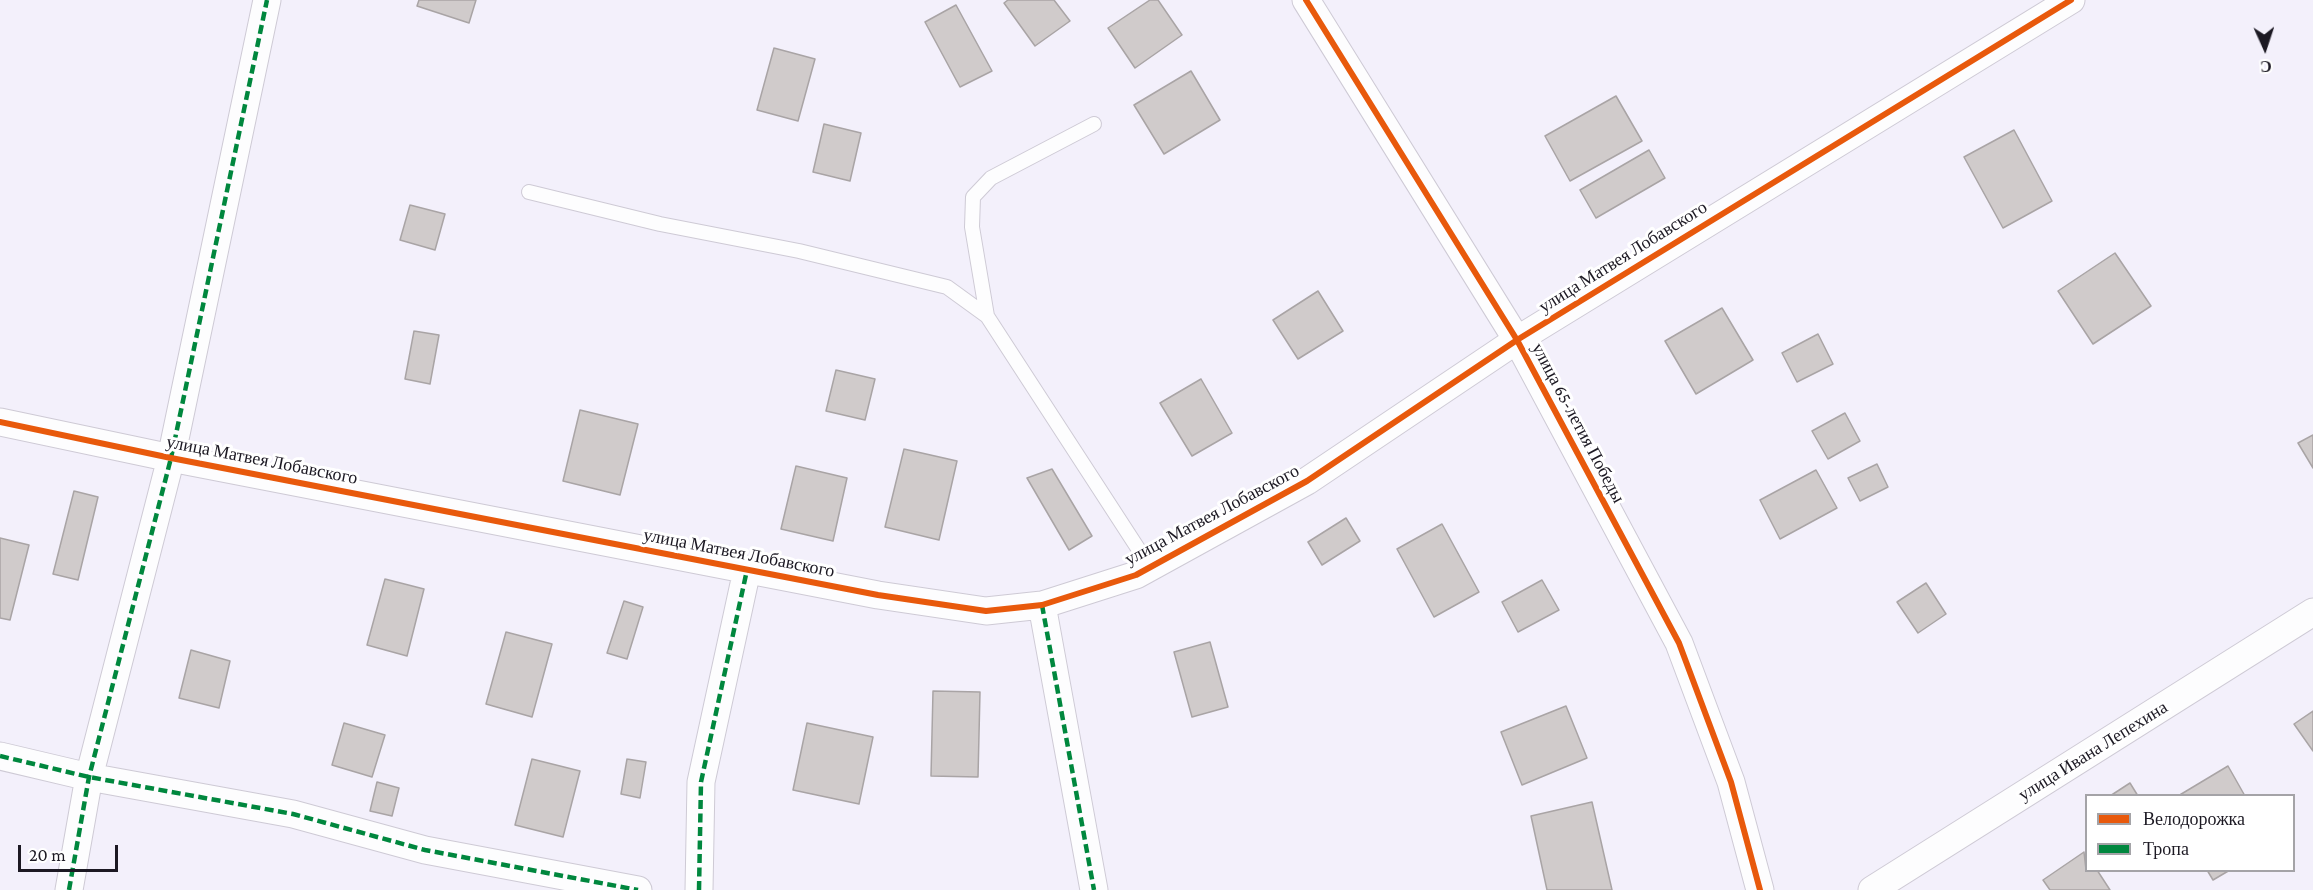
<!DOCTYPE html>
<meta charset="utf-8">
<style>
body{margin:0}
#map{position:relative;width:2313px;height:890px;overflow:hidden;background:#f3f0fb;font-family:"Crimson Pro",serif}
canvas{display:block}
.legend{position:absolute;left:2085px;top:794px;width:210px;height:78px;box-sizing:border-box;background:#fff;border:2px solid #a4a3a7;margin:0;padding:8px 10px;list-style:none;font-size:18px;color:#1c1923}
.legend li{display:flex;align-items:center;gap:12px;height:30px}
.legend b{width:30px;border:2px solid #a4a3a7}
.north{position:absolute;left:2235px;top:18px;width:60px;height:60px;-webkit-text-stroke:4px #fff;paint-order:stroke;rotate:177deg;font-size:16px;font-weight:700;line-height:24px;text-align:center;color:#1c1923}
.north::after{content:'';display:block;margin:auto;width:21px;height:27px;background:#1c1923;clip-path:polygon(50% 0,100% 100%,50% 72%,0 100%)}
.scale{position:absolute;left:18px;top:845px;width:100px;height:27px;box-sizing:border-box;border:3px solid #1c1923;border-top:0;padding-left:8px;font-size:18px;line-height:21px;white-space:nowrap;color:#1c1923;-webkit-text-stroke:4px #fff;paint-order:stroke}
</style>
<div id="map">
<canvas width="2313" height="890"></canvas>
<ul class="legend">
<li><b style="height:8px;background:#e8590c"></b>Велодорожка</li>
<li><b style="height:8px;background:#00873e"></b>Тропа</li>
</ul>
<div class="north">С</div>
<div class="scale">20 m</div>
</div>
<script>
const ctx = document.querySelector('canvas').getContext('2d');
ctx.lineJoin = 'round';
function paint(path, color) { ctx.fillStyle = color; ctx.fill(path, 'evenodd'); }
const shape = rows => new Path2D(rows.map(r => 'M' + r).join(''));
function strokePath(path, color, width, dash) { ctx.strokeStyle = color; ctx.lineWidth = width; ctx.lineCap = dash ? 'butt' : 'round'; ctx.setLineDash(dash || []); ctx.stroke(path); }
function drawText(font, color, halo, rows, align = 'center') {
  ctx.font = font + ' "Crimson Pro",serif'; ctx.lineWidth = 6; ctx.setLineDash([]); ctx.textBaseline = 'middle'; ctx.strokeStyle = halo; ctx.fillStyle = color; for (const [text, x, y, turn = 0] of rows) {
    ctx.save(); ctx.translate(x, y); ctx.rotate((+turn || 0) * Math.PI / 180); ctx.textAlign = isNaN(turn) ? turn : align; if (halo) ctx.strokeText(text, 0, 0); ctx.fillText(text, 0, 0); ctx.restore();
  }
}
const building = shape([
 [419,0,476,0,469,23,417,6,419,0],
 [1008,0,1054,0,1070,21,1035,46,1004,3,1008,0],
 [1150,0,1158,0,1182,35,1135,68,1108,28,1150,0],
 [956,5,992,71,960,87,925,22,956,5],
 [774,48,815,59,798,121,757,110,774,48],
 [1191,71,1220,120,1164,154,1134,105,1191,71],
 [1616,96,1642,141,1570,181,1545,136,1616,96],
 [824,124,861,133,850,181,813,172,824,124],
 [2014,130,2052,201,2003,228,1964,157,2014,130],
 [1649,150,1665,178,1596,218,1580,190,1649,150],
 [410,205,445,214,435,250,400,240,410,205],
 [2115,253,2151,306,2093,344,2058,291,2115,253],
 [1318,291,1343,331,1298,359,1273,320,1318,291],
 [1722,308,1753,360,1696,394,1665,341,1722,308],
 [414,331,439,335,430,384,405,379,414,331],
 [1818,334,1833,364,1797,382,1782,353,1818,334],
 [836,370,875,379,865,420,826,411,836,370],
 [1201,379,1232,433,1192,456,1160,403,1201,379],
 [580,410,638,424,620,495,563,481,580,410],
 [1845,413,1860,441,1828,459,1812,431,1845,413],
 [2313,435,2313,468,2298,443,2313,435],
 [904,449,957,461,939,540,885,527,904,449],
 [1877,464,1888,487,1860,501,1848,478,1877,464],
 [796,466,847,478,833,541,781,529,796,466],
 [1052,469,1092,536,1069,550,1027,478,1052,469],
 [1816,470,1837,508,1780,539,1760,500,1816,470],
 [74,491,98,497,78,580,53,574,74,491],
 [1346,518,1360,541,1322,565,1308,542,1346,518],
 [1442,524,1479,592,1434,617,1397,549,1442,524],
 [0,538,29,545,10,620,0,618,0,538],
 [385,579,424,589,407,656,367,645,385,579],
 [1542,580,1559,610,1518,632,1502,602,1542,580],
 [1926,583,1946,614,1918,633,1897,602,1926,583],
 [624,601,643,607,627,659,607,653,624,601],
 [506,632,552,644,532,717,486,704,506,632],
 [1210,642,1228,707,1192,717,1174,652,1210,642],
 [191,650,230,661,219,708,179,698,191,650],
 [933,691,980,692,978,777,931,776,933,691],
 [1566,706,1587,758,1522,785,1501,732,1566,706],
 [2313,711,2313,751,2294,724,2313,711],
 [344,723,385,735,372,777,332,765,344,723],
 [807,723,873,737,859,804,793,790,807,723],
 [532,759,580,771,563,837,515,825,532,759],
 [627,759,646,762,640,798,621,794,627,759],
 [2228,766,2245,796,2178,796,2228,766],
 [377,782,399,788,392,816,370,811,377,782],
 [2130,783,2138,796,2110,796,2130,783],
 [1592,802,1612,890,1547,890,1531,816,1592,802],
 [2084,852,2086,870,2097,870,2110,890,2050,890,2043,880,2084,852],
 [2207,870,2230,870,2213,880,2207,870]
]);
paint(building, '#d0cbcb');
strokePath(building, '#a9a4a5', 1.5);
const service = shape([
 [529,192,660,224,799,251,947,287,987,316,1150,567],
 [987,316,972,227,973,197,991,178,1094,124]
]);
const minor = shape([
 [1306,0,1517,340,1679,643,1731,782,1760,890],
 [0,422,171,458,878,595,986,611,1042,605,1136,575,1307,481,1517,340,2071,0],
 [1042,605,1094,890],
 [0,756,89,777,293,814,425,850,638,890],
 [69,890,89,777,171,458,267,0],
 [699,890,701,782,747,570],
 [1872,890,2313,612]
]);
strokePath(service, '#cecad5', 16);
strokePath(minor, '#cecad5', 29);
strokePath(service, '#fdfdfe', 14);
strokePath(minor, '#fdfdfe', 27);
strokePath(shape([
 [1042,605,1094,890],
 [0,756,89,777,293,814,425,850,638,890],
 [69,890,89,777,171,458,267,0],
 [699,890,701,782,747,570]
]), '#00873e', 4.5, [9, 4.5]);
strokePath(shape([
 [1306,0,1517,340,1679,643,1731,782,1760,890],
 [0,422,171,458,878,595,986,611,1042,605,1136,575,1307,481,1517,340,2071,0]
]), '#e8590c', 6);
drawText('18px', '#1c1923', '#fff', [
 ["улица Матвея Лобавского",1623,257,-32],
 ["улица 65-летия Победы",1578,423,62],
 ["улица Матвея Лобавского",262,460,11],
 ["улица Матвея Лобавского",1212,515,-28],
 ["улица Матвея Лобавского",739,553,11],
 ["улица Ивана Лепехина",2093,751,-32]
]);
</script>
